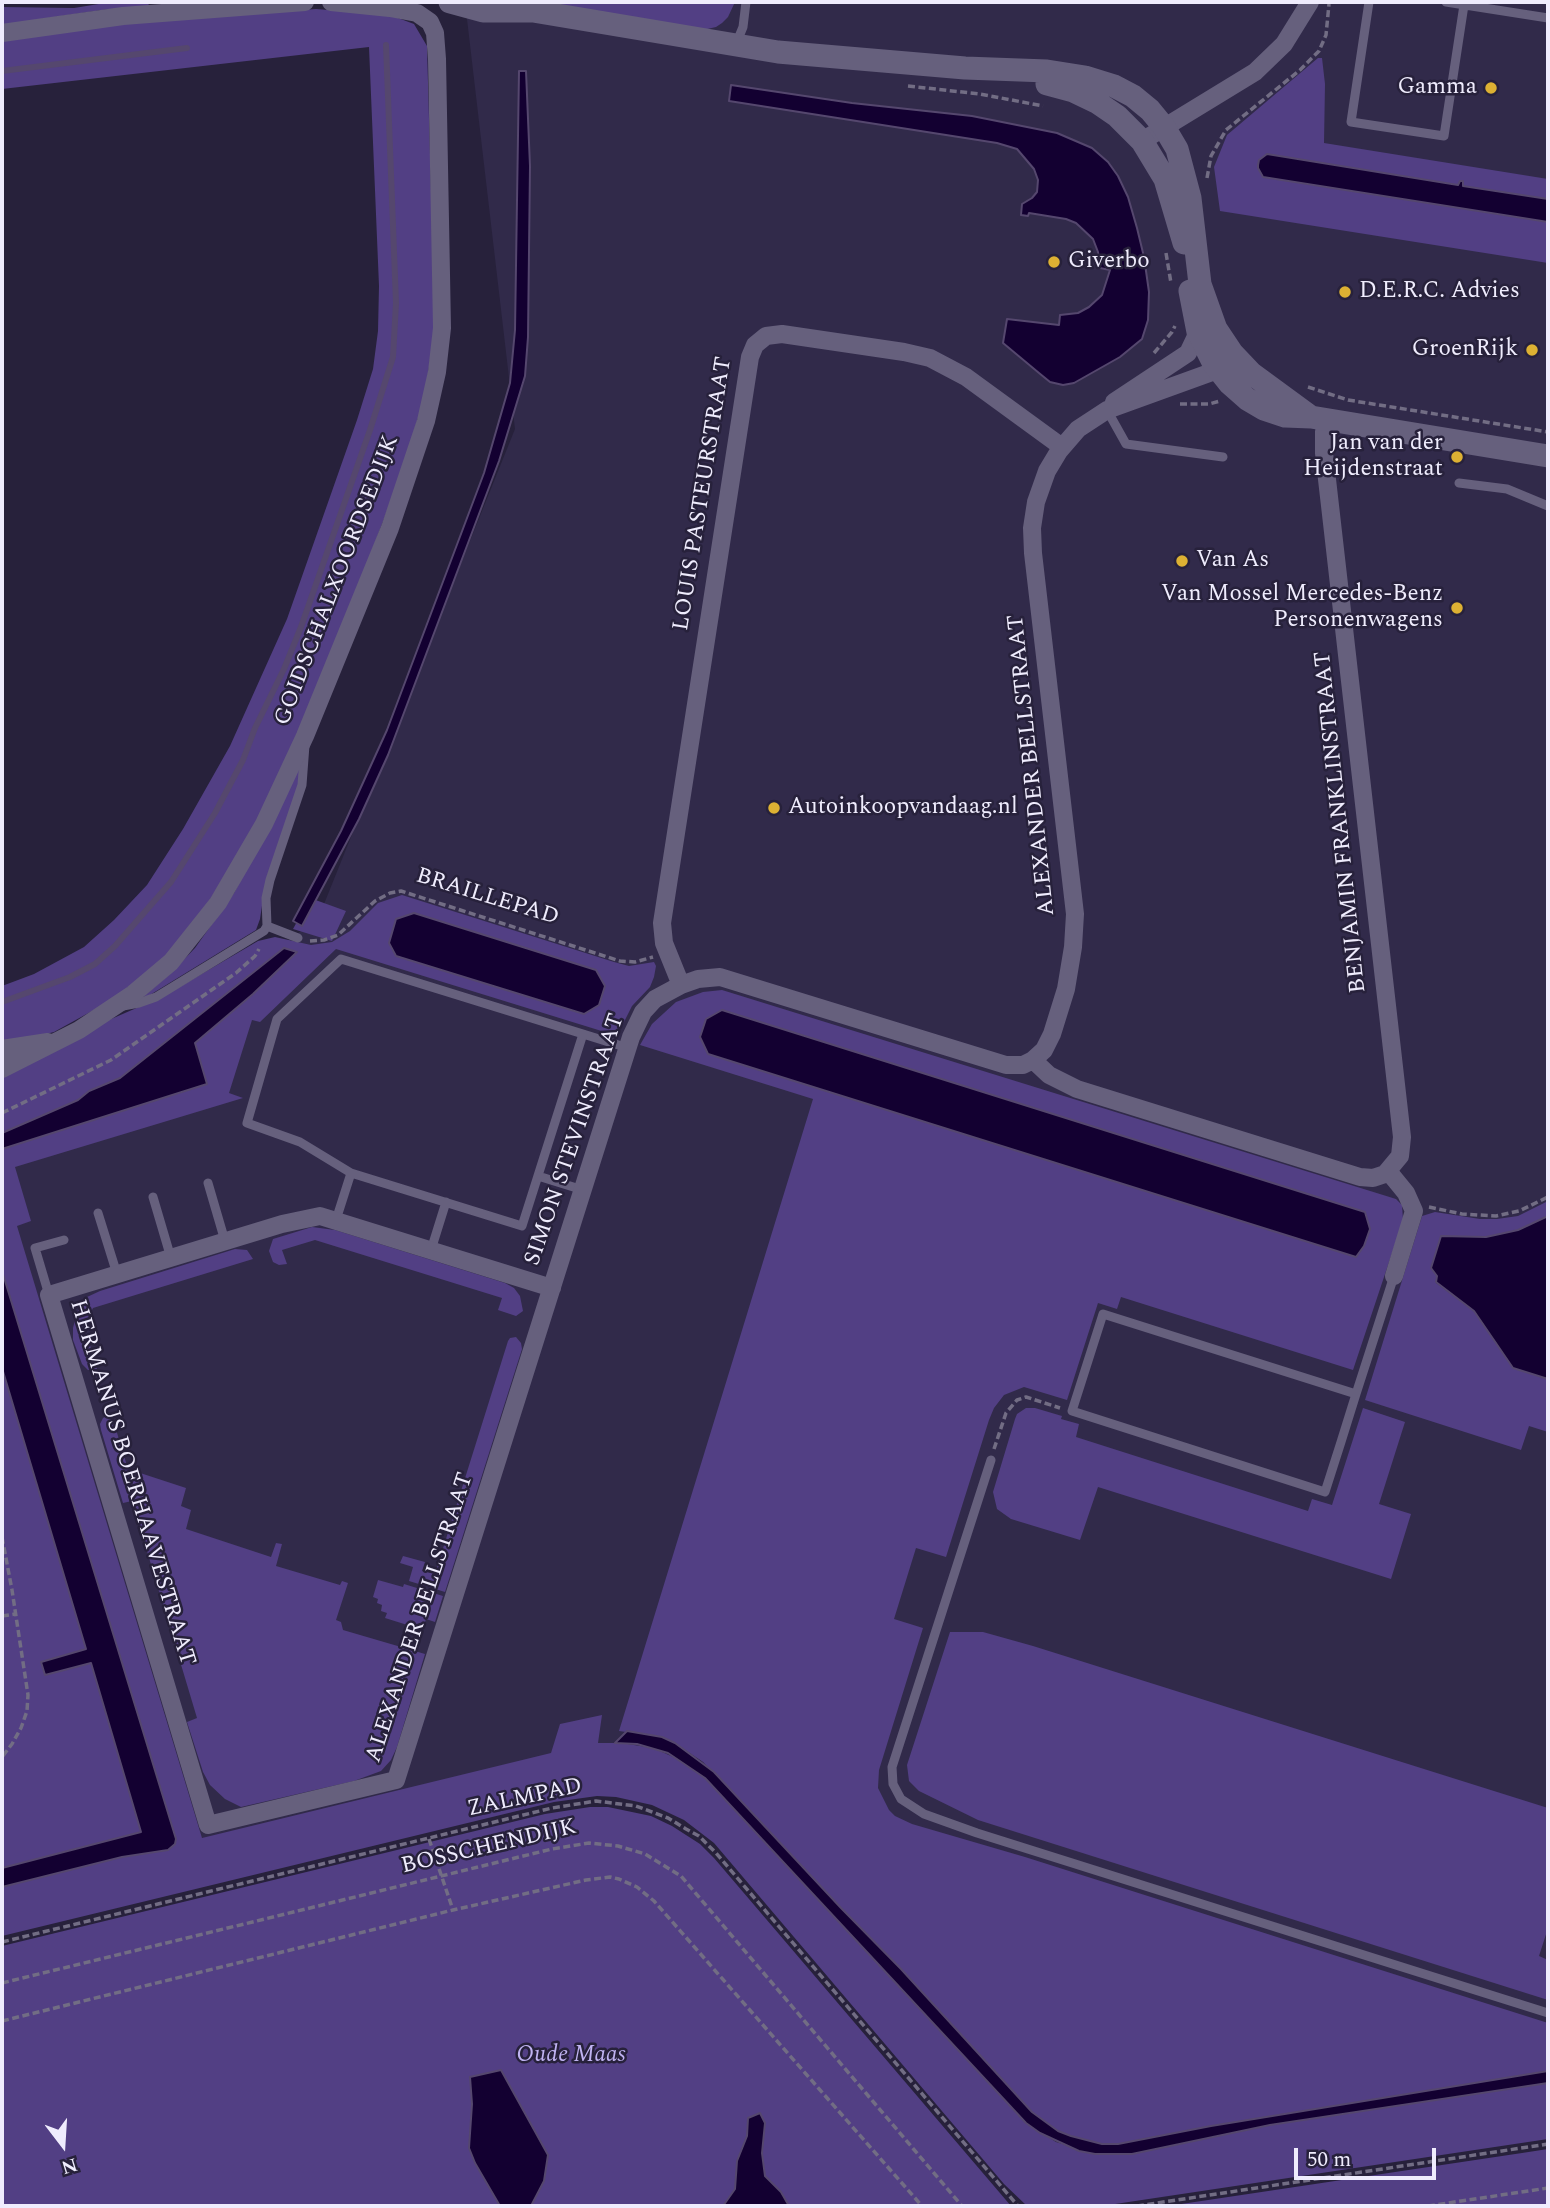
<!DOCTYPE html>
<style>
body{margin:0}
#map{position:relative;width:1550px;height:2208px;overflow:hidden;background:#27213b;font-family:Spectral,serif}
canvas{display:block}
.frame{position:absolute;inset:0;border:4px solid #efecfd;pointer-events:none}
.north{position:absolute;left:28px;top:2110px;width:70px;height:70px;-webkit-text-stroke:5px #27213b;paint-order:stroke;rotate:163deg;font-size:19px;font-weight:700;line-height:28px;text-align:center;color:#efecfd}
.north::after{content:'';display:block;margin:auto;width:24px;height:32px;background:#efecfd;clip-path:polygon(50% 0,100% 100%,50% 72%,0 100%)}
.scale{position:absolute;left:1294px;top:2148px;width:142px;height:32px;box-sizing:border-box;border:4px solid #efecfd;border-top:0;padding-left:9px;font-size:21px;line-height:24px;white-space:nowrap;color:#efecfd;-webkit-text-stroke:5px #27213b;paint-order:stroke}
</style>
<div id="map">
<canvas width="1550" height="2208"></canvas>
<div class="frame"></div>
<div class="north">N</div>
<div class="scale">50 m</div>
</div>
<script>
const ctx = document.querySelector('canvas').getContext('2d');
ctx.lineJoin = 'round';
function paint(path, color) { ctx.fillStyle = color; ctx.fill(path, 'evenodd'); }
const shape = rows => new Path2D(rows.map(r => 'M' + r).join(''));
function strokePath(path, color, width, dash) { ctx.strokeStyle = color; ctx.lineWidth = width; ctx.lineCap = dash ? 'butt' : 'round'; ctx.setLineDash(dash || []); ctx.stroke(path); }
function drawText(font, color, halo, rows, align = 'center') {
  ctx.font = font + ' Spectral,serif'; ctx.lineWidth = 5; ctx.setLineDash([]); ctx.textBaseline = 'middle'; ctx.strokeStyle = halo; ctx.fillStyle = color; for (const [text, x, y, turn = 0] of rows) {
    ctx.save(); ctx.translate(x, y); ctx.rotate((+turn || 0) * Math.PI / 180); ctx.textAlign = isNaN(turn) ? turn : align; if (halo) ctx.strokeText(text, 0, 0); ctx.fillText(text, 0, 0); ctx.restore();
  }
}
paint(shape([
 [465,2,1548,2,1548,2030,898,1861,801,1737,190,1863,2,1214,2,1157,204,1000,318,919,515,429]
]), '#312a4a');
paint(shape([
 [111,2,148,2,149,6,102,10,2,25,2,7,74,8],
 [546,2,735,2,728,17,722,23,716,27,703,30],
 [316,9,390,15,414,24,427,46,434,299,433,339,425,395,401,474,324,677,258,819,200,917,163,960,112,1000,54,1032,2,1045,2,986,34,974,84,947,114,920,147,885,183,829,230,746,287,619,357,420,373,369,378,331,379,286,369,47,2,89,2,40,130,23],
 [1318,58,1322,58,1325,84,1324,143,1548,179,1548,263,1220,211,1214,167,1227,135],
 [300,766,300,780,263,899,260,919,256,930,145,998,144,996,170,974,195,948,234,893],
 [402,895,614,962,629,966,654,962,656,966,654,977,650,987,632,1006,621,1028,615,1033,608,1033,336,949,260,1022,252,1020,229,1093,243,1098,15,1167,31,1221,17,1226,202,1838,551,1753,560,1724,602,1715,598,1743,621,1743,653,1748,680,1760,705,1778,1026,2123,1056,2142,1095,2154,1132,2154,1270,2125,1548,2083,1548,2139,1102,2206,1027,2206,1004,2184,714,1843,684,1820,652,1805,616,1797,597,1796,554,1802,2,1936,2,1352,153,1851,168,1850,175,1844,176,1839,2,1271,2,1149,207,1084,195,1043,253,994,297,952,120,1078,89,1091,78,1100,2,1133,2,1077,102,1023,164,996,258,941,275,937,311,945,332,942,350,931,378,903],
 [396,956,605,986,599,1004],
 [310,898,346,911,332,941,293,929],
 [722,990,1396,1199,1402,1205,1403,1220,1353,1370,1121,1297,1117,1309,1098,1303,1067,1400,1024,1387,1004,1395,994,1408,989,1420,946,1557,916,1548,894,1619,923,1628,879,1770,878,1788,889,1810,895,1816,912,1824,1025,1857,1548,2023,1548,2071,1211,2126,1118,2144,1102,2144,1071,2136,1058,2131,1032,2112,901,1969,841,1908,703,1762,675,1743,662,1737,619,1731,813,1099,640,1045,652,1024,676,1002,703,992],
 [722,1010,1365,1212,1370,1229,1364,1246,1356,1257,709,1054,700,1037,706,1019],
 [1548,1201,1548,1216,1518,1230,1486,1237,1441,1236,1431,1268,1437,1276,1436,1283,1474,1311,1513,1368,1548,1379,1548,1432,1529,1426,1521,1450,1365,1400,1422,1216,1435,1212,1480,1219,1497,1219,1518,1216],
 [312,1227,335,1230,505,1283,514,1288,520,1296,523,1311,516,1316,498,1310,502,1298,315,1240,282,1250,287,1264,279,1265,273,1262,269,1251,273,1239],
 [235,1249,247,1250,253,1259,93,1308,84,1325,97,1369,88,1370,82,1364,73,1340,73,1328,77,1312,87,1297,100,1291],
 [516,1337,521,1343,522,1349,445,1592,409,1581,413,1567,400,1563,403,1556,425,1562,422,1571,435,1574,508,1341,510,1338],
 [1026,1408,1035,1408,1062,1416,1061,1419,1079,1424,1076,1437,1308,1511,1312,1499,1332,1505,1363,1408,1405,1422,1379,1504,1411,1514,1391,1579,1098,1487,1080,1540,1011,1519,997,1509,993,1492,1015,1419,1017,1414],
 [111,1413,128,1469,186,1488,181,1506,191,1510,186,1529,271,1557,276,1543,282,1544,276,1566,340,1585,342,1581,348,1583,336,1620,341,1622,343,1630,425,1654,397,1747,391,1760,381,1771,354,1781,241,1807,225,1799,210,1785,203,1772,187,1722,197,1718,132,1501,123,1503,101,1430,100,1424,103,1418],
 [378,1580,403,1587,404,1584,443,1596,435,1622,426,1619,424,1625,419,1623,417,1628,385,1618,387,1613,381,1611,382,1605,377,1603,378,1599,373,1597],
 [950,1632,983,1632,1033,1646,1548,1808,1548,1928,1539,1956,1548,1960,1548,2000,978,1820,919,1791,909,1781,907,1765],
 [590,1807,608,1807,651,1816,672,1826,700,1844,714,1858,1011,2206,2,2206,2,1946,545,1814],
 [1548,2149,1548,2206,1168,2206,1522,2153]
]), '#523f84');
const water = shape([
 [519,71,526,71,530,166,528,337,525,376,499,461,388,755,359,819,302,926,293,921,341,831,387,730,484,473,510,383,515,330,519,71],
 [731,85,852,103,972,116,1057,133,1092,148,1108,162,1118,176,1128,197,1137,228,1144,257,1149,292,1148,320,1142,339,1120,357,1074,383,1063,385,1050,382,1039,373,1003,343,1007,319,1059,325,1060,315,1078,313,1089,307,1102,295,1110,270,1100,268,1098,252,1093,239,1076,223,1066,219,1029,213,1028,216,1021,215,1022,204,1032,198,1037,192,1038,180,1034,169,1017,149,997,143,729,101,731,85],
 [1267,154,1458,185,1460,181,1463,181,1463,186,1548,199,1548,222,1263,177,1258,168,1258,165,1259,160,1267,154],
 [414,913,596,970,605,986,599,1005,584,1014,396,956,389,943,396,919,414,913],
 [284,948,297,952,253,994,195,1043,207,1084,2,1149,2,1133,78,1100,89,1091,120,1078,284,948],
 [722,1010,1365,1212,1370,1229,1364,1246,1356,1257,708,1054,700,1037,706,1019,722,1010],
 [1548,1216,1548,1379,1513,1368,1474,1311,1436,1282,1437,1276,1431,1268,1441,1236,1486,1237,1518,1230,1548,1216],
 [2,1271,176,1839,175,1844,168,1850,122,1857,2,1887,2,1868,141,1832,91,1663,45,1675,41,1662,86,1649,2,1368,2,1271],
 [627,1731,662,1737,675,1743,714,1772,841,1908,901,1969,1032,2112,1058,2131,1071,2136,1102,2144,1118,2144,1211,2126,1548,2071,1548,2083,1270,2125,1132,2154,1095,2154,1079,2151,1040,2133,1026,2123,705,1778,668,1753,637,1744,615,1743,627,1731],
 [501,2070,548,2155,544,2181,531,2206,500,2206,475,2163,469,2148,472,2104,470,2077,501,2070],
 [760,2113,765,2123,762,2153,765,2176,781,2192,789,2206,723,2206,735,2189,737,2161,747,2136,748,2118,760,2113]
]);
paint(water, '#130031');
strokePath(water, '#55476e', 2);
strokePath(shape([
 [2,71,187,48],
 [2,1002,70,977,95,964,115,946,171,882,215,813,243,760,255,728,284,669,301,627,370,430,393,357,396,303,386,45]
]), '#55476e', 6);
strokePath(shape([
 [908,86,980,94,1043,106],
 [1207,178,1211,156,1226,130,1300,70,1319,51,1326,35,1329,4],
 [1166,253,1171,283],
 [1154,353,1172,332,1175,326],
 [1308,387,1348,400,1548,432],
 [1180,404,1209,404,1220,401],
 [310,941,324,940,338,935,375,901,390,893,401,891,620,961,635,962,653,957],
 [2,1113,111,1060,236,973,255,956,259,949],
 [1429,1207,1462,1214,1496,1216,1519,1211,1548,1197],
 [994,1449,1006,1413,1017,1400,1026,1397,1060,1408],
 [2,1537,12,1590,28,1695,27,1711,21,1728,12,1744,2,1757],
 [2,1616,15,1614],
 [429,1839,453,1910],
 [2,1942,552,1808,596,1801,636,1806,668,1818,686,1829,699,1836,716,1853,1018,2206],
 [2,1983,552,1849,589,1843,618,1846,645,1854,681,1876,962,2206],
 [2,2021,453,1910,586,1880,610,1877,619,1879,637,1887,654,1901,922,2206],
 [1137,2206,1548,2144],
 [1428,2206,1548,2188]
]), '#726d84', 3.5, [7, 3.5]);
strokePath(shape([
 [1369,2,1351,122,1444,136,1464,5],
 [1446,2,1548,18],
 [736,44,743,27,746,2],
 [1107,410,1126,444,1223,457],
 [1459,483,1507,489,1548,506],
 [267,926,298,938],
 [123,1006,139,1003,156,997,264,931,267,926,266,898,270,880,302,785,305,745],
 [351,1173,300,1142,247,1123,277,1019,341,959,583,1034],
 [538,1176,583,1190],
 [208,1183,225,1241],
 [153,1197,171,1258],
 [98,1213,117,1274],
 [336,1220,351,1173,522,1226,583,1034,628,1048],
 [431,1250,446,1202],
 [49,1295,35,1248,64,1240],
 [1356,1394,1103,1314,1072,1411,1325,1492,1341,1442,1356,1394,1394,1276],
 [991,1460,892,1767,893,1784,901,1799,924,1814,977,1833,1548,2013]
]), '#66607d', 9);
strokePath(shape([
 [2,33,123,16,305,2],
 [1142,141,1255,72,1284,44,1310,2],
 [1114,402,1188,353,1198,332],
 [681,985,664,943,662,923,750,357,755,345,766,336,782,334,904,352,930,358,966,377,1062,447],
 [2,1049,48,1042],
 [1033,1060,1049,1075,1077,1089,1360,1177,1373,1178,1385,1174,1400,1156,1402,1137,1324,453,1324,432,1326,421],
 [2,1069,79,1030,133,994,171,962,218,903,264,824,305,736,390,528,426,421,437,372,442,328,437,59,435,33,430,22,417,13,390,8,331,2],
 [1388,1171,1406,1193,1414,1211,1394,1276],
 [552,1288,320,1216,282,1224,49,1295,208,1825,396,1780,631,1037,643,1012,655,999,681,985,698,979,720,977,1006,1065,1023,1065,1033,1060,1044,1050,1052,1034,1066,989,1073,947,1075,914,1033,553,1032,528,1036,502,1047,471,1059,451,1078,429,1107,410,1212,372,1217,368,1219,356]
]), '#66607d', 18);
strokePath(shape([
 [450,2,483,11,533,11,778,52,965,68,1047,71,1085,77,1114,86,1133,96,1150,110,1164,127,1177,149,1190,198,1200,284,1216,329,1232,353,1251,373,1311,417],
 [1047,84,1073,91,1098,103,1117,116,1142,141,1165,179,1184,243],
 [1190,291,1198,332,1214,364,1230,384,1247,399,1264,409,1285,416,1311,417,1548,456]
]), '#66607d', 23);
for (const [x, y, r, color] of [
 [1491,88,7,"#ddb133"],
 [1054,262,7,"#ddb133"],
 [1345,292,7,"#ddb133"],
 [1532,350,7,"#ddb133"],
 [1457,457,7,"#ddb133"],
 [1182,561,7,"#ddb133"],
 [1457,608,7,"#ddb133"],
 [774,808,7,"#ddb133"]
]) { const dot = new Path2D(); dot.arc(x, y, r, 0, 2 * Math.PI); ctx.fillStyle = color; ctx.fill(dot); strokePath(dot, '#27213b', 2.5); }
drawText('23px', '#efecfd', '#27213b', [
 ["Gamma",1477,88],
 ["Giverbo",1068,262,"left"],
 ["D.E.R.C. Advies",1359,292,"left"],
 ["GroenRijk",1518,350],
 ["Jan van der",1443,444],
 ["Heijdenstraat",1443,470],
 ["Van As",1196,561,"left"],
 ["Van Mossel Mercedes-Benz",1443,595],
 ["Personenwagens",1443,621],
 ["Autoinkoopvandaag.nl",788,808,"left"]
], 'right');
drawText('23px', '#efecfd', '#27213b', [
 ["LOUIS PASTEURSTRAAT",704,494,-81],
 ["GOIDSCHALXOORDSEDIJK",338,581,-69],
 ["ALEXANDER BELLSTRAAT",1033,765,-96],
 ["BENJAMIN FRANKLINSTRAAT",1342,822,-96],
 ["BRAILLEPAD",487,898,17],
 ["SIMON STEVINSTRAAT",576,1140,-71],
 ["HERMANUS BOERHAAVESTRAAT",131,1483,73],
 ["ALEXANDER BELLSTRAAT",421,1618,-72],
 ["ZALMPAD",525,1799,-12],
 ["BOSSCHENDIJK",489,1848,-13]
]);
drawText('italic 23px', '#c0b3f2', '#27213b', [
 ["Oude Maas",571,2056]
]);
</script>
